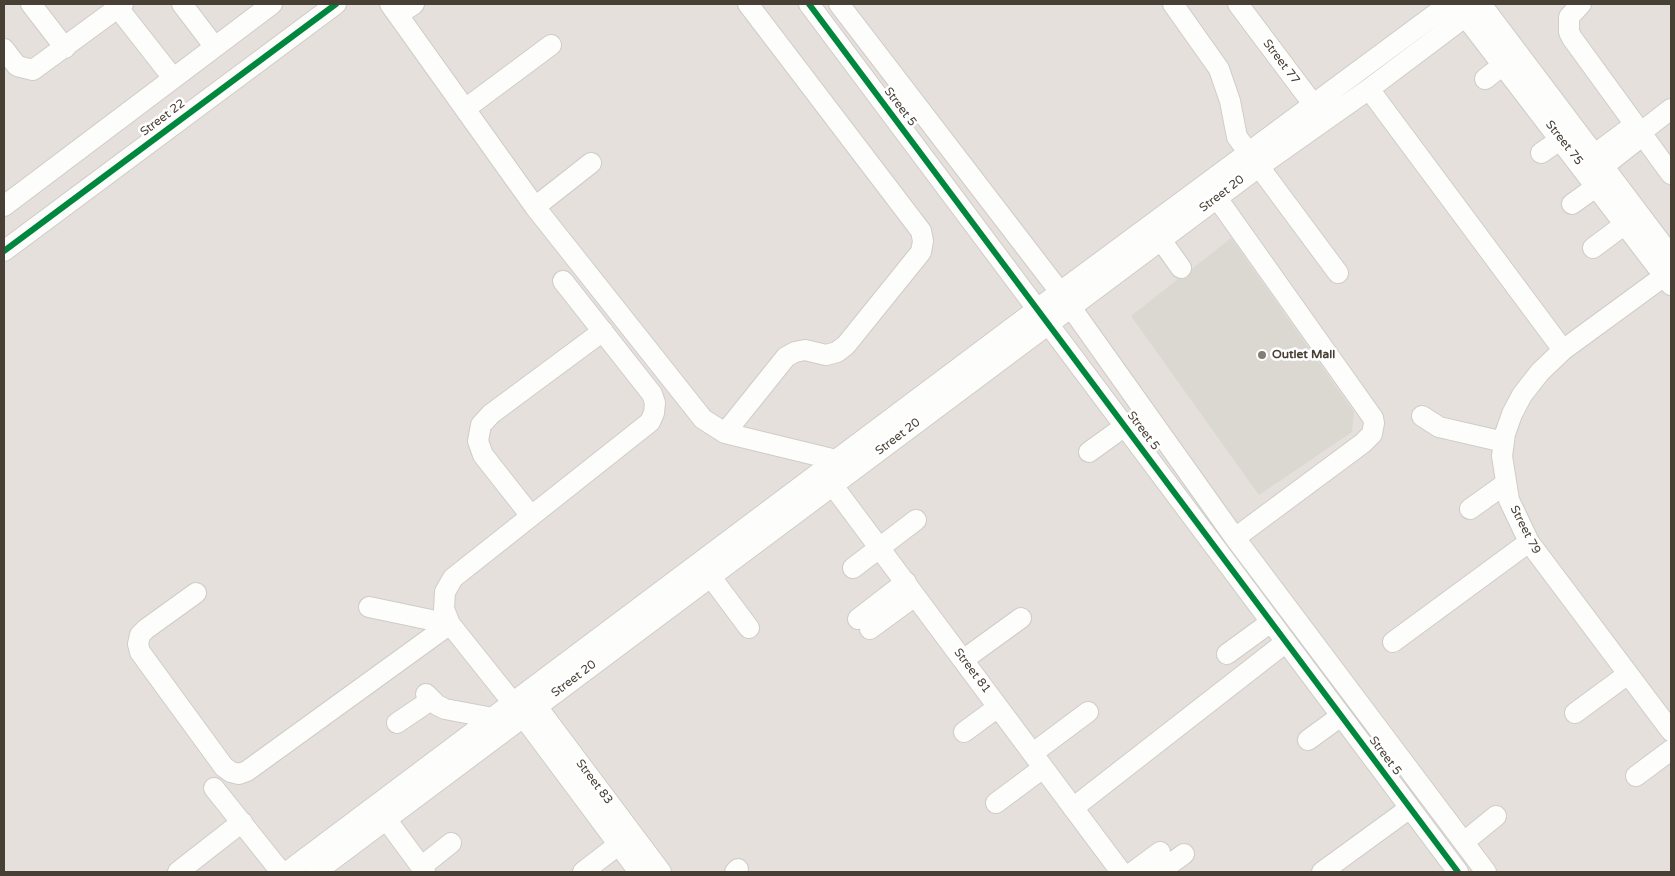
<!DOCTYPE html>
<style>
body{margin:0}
#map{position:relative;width:1675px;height:876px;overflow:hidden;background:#f2efea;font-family:"Varela Round",sans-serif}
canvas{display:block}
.frame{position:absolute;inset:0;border:5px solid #484035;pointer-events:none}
</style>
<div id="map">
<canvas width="1675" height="876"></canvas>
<div class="frame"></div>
</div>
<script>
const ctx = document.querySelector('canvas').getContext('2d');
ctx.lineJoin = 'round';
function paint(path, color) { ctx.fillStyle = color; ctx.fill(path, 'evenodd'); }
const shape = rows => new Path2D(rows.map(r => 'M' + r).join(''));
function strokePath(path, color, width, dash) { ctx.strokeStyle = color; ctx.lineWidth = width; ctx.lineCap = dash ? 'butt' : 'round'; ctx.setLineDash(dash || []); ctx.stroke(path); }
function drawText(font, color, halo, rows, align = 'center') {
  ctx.font = font + ' "Varela Round",sans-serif'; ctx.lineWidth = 5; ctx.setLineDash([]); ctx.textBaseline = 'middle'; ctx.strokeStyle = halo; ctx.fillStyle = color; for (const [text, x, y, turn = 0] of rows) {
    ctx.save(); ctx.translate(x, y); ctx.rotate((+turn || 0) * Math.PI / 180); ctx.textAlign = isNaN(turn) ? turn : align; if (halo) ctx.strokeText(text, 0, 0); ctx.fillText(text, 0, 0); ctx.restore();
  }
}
paint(shape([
 [4,4,1671,4,1671,872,4,872]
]), '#e5e0db');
paint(shape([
 [1231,238,1354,412,1352,432,1259,495,1131,316,1178,279,1188,277,1193,268]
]), '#dbd8d2');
const minor = shape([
 [31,4,65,48],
 [115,4,173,78],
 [182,4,214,46],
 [390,4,535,207,703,419,725,433,836,460],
 [809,4,1458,872],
 [839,4,1060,292,1235,538,1486,872],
 [1173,4,1219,69,1230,101,1237,137,1338,273],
 [1238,4,1322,116],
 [1481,4,1671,256],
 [1581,4,1569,17,1569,32,1572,38,1671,174],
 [1458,7,1671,285],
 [398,15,414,4],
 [4,49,17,66,33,70,123,4],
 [1485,79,1503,65],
 [1369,89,1563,350],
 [465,109,551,45],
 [1640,133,1671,109],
 [1541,153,1561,139],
 [1595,154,1634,125],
 [1604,166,1642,136],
 [1217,198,1373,418,1374,423,1372,434,1363,443,1235,538],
 [1572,204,1597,186],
 [4,206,272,4],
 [535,207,591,163],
 [1161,240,1181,268],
 [1593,248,1625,224],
 [4,251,336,4],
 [1671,271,1563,350,1540,372,1522,395,1512,414,1505,434,1502,456,1509,500,1529,542,1671,731],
 [563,281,652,394,655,403,654,413,650,422,453,578,445,592,444,609,450,624,513,703,639,872],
 [1422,416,1439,427,1504,442],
 [725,433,786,357,795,352,805,350,826,355,837,352,846,345,921,252,923,241,921,231,748,4],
 [1089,452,1125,426],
 [825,475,1121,872],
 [1470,509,1505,484],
 [531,516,483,455,478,441,481,425,491,414,603,331],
 [853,568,916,520],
 [711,577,749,628],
 [196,593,146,629,140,635,138,644,140,652,224,767,231,772,239,774,247,771,450,624],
 [369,607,450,624],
 [858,619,906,582],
 [870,629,915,596],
 [1393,642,1529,542],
 [1227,654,1271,622],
 [963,660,1021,618],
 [426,694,437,705,445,709,493,718],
 [529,696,661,872],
 [1575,713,1628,674],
 [397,723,431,700],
 [964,732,998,707],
 [1308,740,1341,716],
 [1033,753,1088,712],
 [1636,776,1671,750],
 [214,788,281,872],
 [996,803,1043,768],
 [1073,808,1286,642],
 [386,819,425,872],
 [1464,842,1496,816],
 [421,867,451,843],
 [178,872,242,822],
 [287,872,1060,292,1449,4],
 [316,872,1260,166,1369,89,1482,4],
 [583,872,618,845],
 [735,872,738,869],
 [1133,872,1160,852],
 [1159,872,1184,854],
 [1322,872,1410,808]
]);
strokePath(minor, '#d0ccc7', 22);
strokePath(minor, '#fdfdfc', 20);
strokePath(shape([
 [809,4,1458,872],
 [4,251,336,4]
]), '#00873e', 6);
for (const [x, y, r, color] of [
 [1262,355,5,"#847d74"]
]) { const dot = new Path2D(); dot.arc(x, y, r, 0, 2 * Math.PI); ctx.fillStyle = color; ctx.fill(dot); strokePath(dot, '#fff', 2); }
drawText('12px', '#484035', '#fff', [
 ["Street 77",1281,62,53],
 ["Street 5",900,107,53],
 ["Street 22",163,118,-37],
 ["Street 75",1564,143,52],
 ["Street 20",1222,194,-37],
 ["Street 5",1143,431,53],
 ["Street 20",898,437,-37],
 ["Street 79",1525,530,63],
 ["Street 81",972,671,53],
 ["Street 20",574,679,-37],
 ["Street 5",1385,756,53],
 ["Street 83",594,782,53]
]);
drawText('bold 12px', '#484035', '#fff', [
 ["Outlet Mall",1272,355]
], 'left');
</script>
